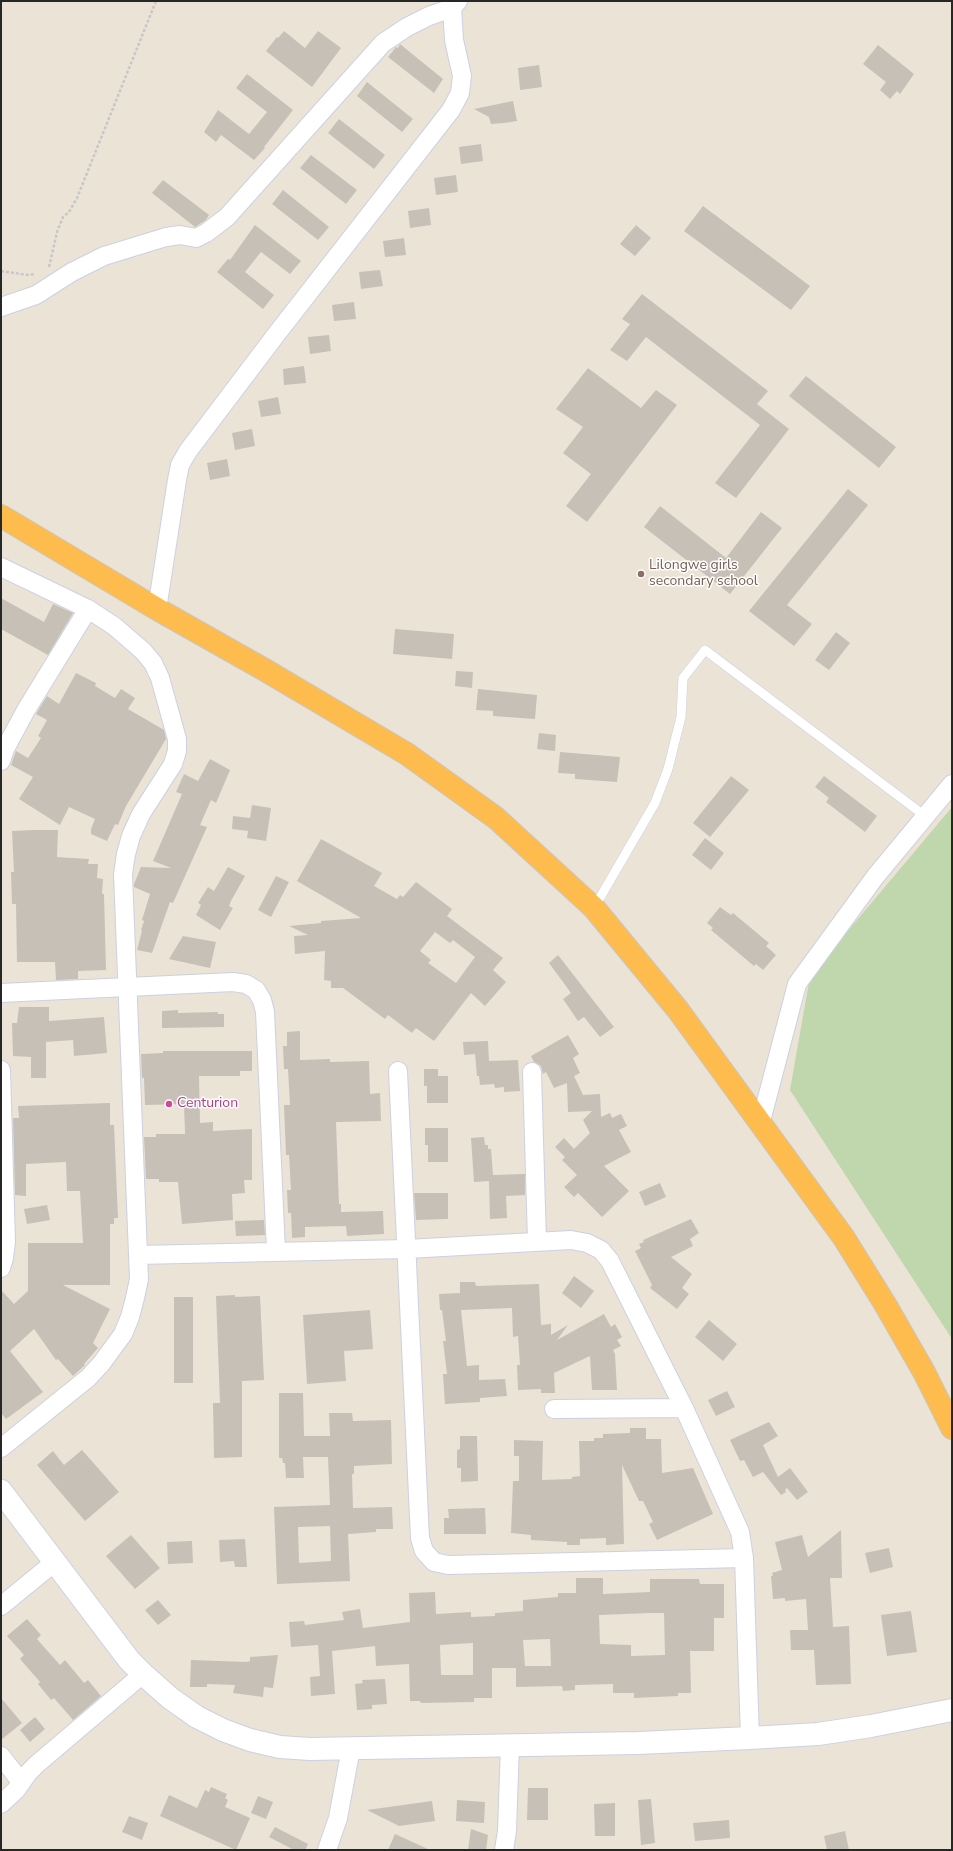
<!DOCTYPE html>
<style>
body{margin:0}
#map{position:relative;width:953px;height:1851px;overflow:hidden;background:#ece3d7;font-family:"Nunito Sans",sans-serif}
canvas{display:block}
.frame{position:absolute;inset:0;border:2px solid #272727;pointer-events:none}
</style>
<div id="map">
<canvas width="953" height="1851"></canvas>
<div class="frame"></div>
</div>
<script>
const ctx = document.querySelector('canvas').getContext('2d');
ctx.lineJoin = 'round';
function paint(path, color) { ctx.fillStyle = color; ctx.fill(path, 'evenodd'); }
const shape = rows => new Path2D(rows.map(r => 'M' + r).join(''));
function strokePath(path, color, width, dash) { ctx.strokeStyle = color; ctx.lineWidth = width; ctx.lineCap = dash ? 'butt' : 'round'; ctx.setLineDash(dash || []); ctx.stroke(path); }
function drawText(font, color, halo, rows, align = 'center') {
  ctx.font = font + ' "Nunito Sans",sans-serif'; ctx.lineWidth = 3; ctx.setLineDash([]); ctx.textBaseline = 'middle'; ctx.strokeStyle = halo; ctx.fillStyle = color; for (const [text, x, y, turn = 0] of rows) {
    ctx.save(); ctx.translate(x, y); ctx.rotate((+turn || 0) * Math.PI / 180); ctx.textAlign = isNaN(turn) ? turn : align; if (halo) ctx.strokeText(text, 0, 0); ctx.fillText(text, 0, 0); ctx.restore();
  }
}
paint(shape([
 [952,807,952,1339,790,1090,810,976]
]), '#c0d7ad');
paint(shape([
 [284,31,305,48,318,31,341,48,312,87,266,51,277,37,278,38],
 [400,44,443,79,434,93,388,57,396,47,398,48],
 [878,45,914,74,900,94,897,91,890,99,880,90,886,82,863,64],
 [539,65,542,87,520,90,518,68],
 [247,74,293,110,264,147,265,148,254,160,221,135,216,142,204,132,218,110,249,134,267,112,236,88],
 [367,82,413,119,402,132,357,96],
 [513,101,517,121,504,123,491,124,489,117,474,109],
 [339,119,385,155,374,169,328,133],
 [481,144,483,161,461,164,459,147],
 [311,155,357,190,346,204,300,168],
 [456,175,458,192,436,195,434,178],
 [163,180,209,215,206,220,195,227,152,193],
 [283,190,329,227,318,240,272,204],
 [703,206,810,286,791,310,684,231],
 [429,208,431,225,410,228,408,211],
 [255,225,301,261,290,274,261,252,245,272,274,295,263,309,217,272,228,259,230,260],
 [636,225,651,238,635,256,620,244],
 [404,238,406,255,385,257,383,241],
 [380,270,383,286,361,289,359,272],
 [642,294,768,391,757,404,789,429,736,498,715,483,760,425,646,337,627,361,610,350,630,324,622,319],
 [354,302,356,319,334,321,332,305],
 [329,335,331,351,310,354,308,337],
 [304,366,306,383,284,385,283,369],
 [588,368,641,408,656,390,677,405,587,522,566,506,591,474,563,453,583,427,556,409],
 [806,376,896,447,879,468,789,396],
 [278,397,281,414,261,417,258,401],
 [252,429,255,446,235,450,232,433],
 [227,459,230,476,210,480,207,463],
 [848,489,868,505,787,605,812,624,794,646,749,611],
 [660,506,726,558,761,512,782,528,730,594,644,527],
 [1,598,44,622,53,604,73,613,48,655,1,629],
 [395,629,454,634,452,659,393,654],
 [836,632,850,643,829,670,815,660],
 [456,671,473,672,472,688,455,686],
 [76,673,96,683,95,686,115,698,121,689,135,698,128,709,164,730,166,739,126,806,118,825,115,824,107,841,91,834,91,829,95,819,69,807,60,825,19,799,33,777,11,765,16,751,28,758,41,738,38,736,47,720,36,714,47,696,59,704],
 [478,689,537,695,535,719,493,716,493,711,476,710],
 [539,733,556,735,555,751,537,749],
 [560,752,620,757,617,782,575,779,575,774,558,773],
 [210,759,230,770,216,803,211,800,200,825,207,827,173,903,170,902,152,953,137,950,142,931,141,930,144,921,142,920,150,894,134,887,134,884,141,867,171,868,153,861,182,794,176,792,184,774,198,781],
 [731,776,749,790,710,837,693,823],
 [824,776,877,816,865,832,826,802,829,798,815,787],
 [252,805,271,808,266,841,247,838,248,831,232,829,233,816,250,818],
 [35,830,58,830,57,857,89,859,88,864,98,864,97,878,103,879,102,894,104,894,106,970,78,971,78,979,56,980,55,962,17,962,16,904,12,904,11,872,14,872,12,831],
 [705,838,724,853,711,870,692,855],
 [321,839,382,873,374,886,397,899,400,895,403,897,416,882,452,909,447,916,503,958,493,970,506,982,485,1006,471,993,434,1041,416,1028,412,1033,388,1015,385,1019,343,988,331,988,331,981,324,980,325,951,295,954,294,936,308,935,289,926,321,923,321,921,361,918,297,881],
 [435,932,450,943,453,940,475,957,456,983,428,963,431,960,420,951],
 [228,867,245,876,231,901,229,906,233,908,220,930,196,915,201,905,198,903,208,887,214,891],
 [276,876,289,882,271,917,258,910],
 [720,907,731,915,733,913,769,943,766,946,776,955,763,970,756,964,754,966,711,930,713,928,707,923],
 [183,936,216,942,210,968,169,959],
 [558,955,614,1027,600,1037,584,1017,578,1021,563,999,571,993,549,963],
 [19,1007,49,1007,49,1021,104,1017,107,1053,74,1056,73,1040,46,1042,46,1078,31,1078,31,1057,13,1056,12,1023,17,1023],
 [178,1010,178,1013,218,1012,218,1014,224,1014,224,1027,162,1028,162,1011],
 [300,1031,300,1060,330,1059,330,1062,369,1061,370,1094,380,1093,381,1121,336,1122,339,1204,341,1204,341,1212,383,1211,384,1234,347,1236,346,1226,305,1227,305,1237,292,1238,291,1213,288,1213,287,1190,291,1190,289,1155,286,1155,284,1105,290,1105,288,1069,284,1069,283,1046,287,1046,287,1032],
 [568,1035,579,1054,573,1058,580,1073,574,1076,583,1095,600,1094,601,1117,610,1113,612,1118,621,1114,627,1126,619,1130,631,1152,604,1166,629,1191,602,1217,578,1193,574,1197,564,1187,577,1175,562,1160,565,1157,555,1147,564,1138,574,1149,590,1133,583,1120,592,1111,568,1112,567,1083,554,1088,546,1072,543,1074,541,1066,534,1062,531,1056],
 [488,1041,489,1061,518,1060,520,1091,504,1092,504,1087,495,1088,494,1084,480,1085,479,1076,477,1076,475,1054,464,1055,463,1042],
 [163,1051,252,1051,252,1071,240,1071,240,1076,199,1076,200,1123,213,1122,213,1131,252,1129,252,1180,244,1180,245,1193,232,1194,233,1220,182,1224,178,1182,159,1182,159,1179,146,1179,144,1137,156,1137,156,1134,185,1134,184,1104,145,1105,144,1078,142,1078,141,1054,163,1053],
 [424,1069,438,1069,438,1076,448,1076,448,1103,427,1103,427,1086,424,1086],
 [110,1103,110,1125,114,1125,118,1218,114,1218,114,1224,110,1224,110,1285,63,1285,110,1309,93,1343,98,1348,84,1364,85,1365,73,1376,58,1359,56,1360,34,1329,10,1351,43,1392,6,1419,1,1413,1,1290,14,1304,28,1291,28,1243,83,1243,80,1191,67,1191,66,1162,26,1164,26,1196,15,1195,13,1118,19,1118,18,1106],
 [425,1128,448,1128,448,1162,428,1162,428,1145,425,1145],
 [484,1137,485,1145,488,1145,488,1149,491,1149,493,1175,525,1174,525,1195,506,1196,507,1218,490,1219,489,1181,474,1182,471,1138],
 [660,1183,666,1197,645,1206,639,1192],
 [414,1193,448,1193,448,1219,416,1220],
 [47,1205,50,1220,27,1224,24,1209],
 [691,1219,699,1233,690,1239,693,1246,671,1257,692,1274,682,1288,689,1294,677,1309,650,1288,652,1285,635,1251,641,1248,639,1244,644,1242,643,1240],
 [264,1220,265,1235,236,1236,235,1221],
 [574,1276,594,1291,581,1308,562,1293],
 [460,1282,475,1282,476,1286,539,1284,541,1325,551,1324,551,1335,568,1325,557,1340,604,1314,611,1327,615,1324,622,1337,617,1340,621,1346,613,1350,615,1354,617,1390,592,1390,590,1356,554,1373,555,1393,541,1393,541,1389,518,1390,517,1365,520,1365,518,1336,513,1337,512,1308,461,1310,467,1366,479,1365,479,1380,505,1379,507,1396,480,1398,480,1402,445,1404,443,1374,447,1374,443,1341,446,1341,442,1310,440,1310,439,1294,460,1293],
 [235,1295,235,1297,260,1296,264,1380,242,1381,242,1457,214,1458,213,1403,220,1403,216,1296],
 [174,1297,193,1297,193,1383,174,1383],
 [370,1310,373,1349,344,1351,346,1381,307,1384,303,1315],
 [709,1320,737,1344,723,1361,695,1337],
 [727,1391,735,1407,716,1416,708,1400],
 [279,1393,303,1393,304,1436,330,1436,329,1413,352,1413,353,1421,391,1420,392,1464,354,1466,354,1474,352,1474,353,1508,392,1507,393,1529,376,1529,376,1532,348,1534,350,1581,277,1584,274,1507,330,1505,328,1457,303,1457,304,1478,286,1478,285,1463,283,1463,282,1458,279,1458],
 [330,1526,331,1561,299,1563,298,1527],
 [769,1422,778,1436,763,1445,778,1477,790,1468,808,1492,797,1500,787,1488,785,1490,786,1492,781,1495,763,1472,753,1477,744,1460,740,1461,730,1440],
 [630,1428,646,1428,646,1439,661,1439,662,1473,693,1468,713,1514,657,1540,649,1524,653,1522,643,1501,639,1501,622,1465,624,1544,606,1545,606,1538,580,1539,580,1545,567,1545,567,1542,531,1540,531,1535,511,1533,513,1481,519,1481,519,1456,514,1456,514,1440,543,1441,542,1480,572,1479,572,1477,580,1476,579,1441,594,1441,594,1438,603,1438,603,1434,630,1433],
 [460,1436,477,1436,478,1481,461,1482,461,1468,457,1468,457,1450,460,1449],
 [82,1450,119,1492,85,1521,37,1465,53,1451,64,1465],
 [485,1508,486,1534,444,1534,444,1518,449,1518,448,1509],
 [841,1530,842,1578,830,1578,833,1627,849,1626,851,1684,816,1685,814,1650,791,1650,790,1630,808,1630,806,1599,785,1601,785,1598,773,1599,771,1576,773,1576,772,1573,782,1570,775,1542,802,1535,808,1557],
 [131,1535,160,1568,135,1589,106,1556],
 [245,1539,247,1567,235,1567,234,1561,220,1562,219,1540],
 [192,1541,193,1563,168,1564,167,1542],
 [889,1548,893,1567,870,1573,865,1553],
 [576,1578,603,1578,603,1594,650,1592,650,1579,699,1579,700,1584,724,1584,724,1618,714,1618,714,1651,690,1651,691,1693,678,1693,678,1696,634,1698,634,1693,613,1693,613,1684,575,1685,575,1690,563,1691,562,1686,516,1687,516,1668,492,1668,492,1698,474,1698,474,1702,421,1703,420,1701,410,1701,409,1664,376,1666,375,1646,332,1651,335,1694,311,1696,310,1677,320,1676,318,1645,291,1647,289,1622,304,1621,305,1625,344,1620,342,1612,360,1609,363,1628,410,1622,409,1593,435,1592,436,1614,471,1612,471,1617,495,1616,495,1613,523,1611,523,1600,558,1597,558,1593,576,1593],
 [651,1613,664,1613,665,1655,631,1656,631,1645,600,1644,599,1615],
 [550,1639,551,1666,525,1666,523,1640],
 [473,1643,473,1675,441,1675,440,1645],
 [158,1600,171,1615,158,1625,145,1610],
 [911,1611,917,1652,887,1656,881,1615],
 [27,1619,41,1635,37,1639,60,1665,65,1660,84,1683,88,1680,101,1696,73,1720,54,1698,51,1700,38,1684,40,1682,20,1659,24,1655,7,1636],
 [278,1655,273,1688,264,1687,263,1697,233,1693,235,1685,207,1684,207,1687,190,1687,191,1660,247,1662,250,1661,250,1657],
 [385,1679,387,1704,372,1705,372,1709,357,1710,355,1684,363,1683,362,1680],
 [1,1698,22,1723,1,1740],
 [35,1717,45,1729,30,1742,20,1730],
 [211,1787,227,1794,225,1798,228,1800,225,1807,250,1818,236,1850,160,1816,169,1795,197,1808,205,1790,209,1792],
 [528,1788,548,1788,548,1820,527,1820],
 [258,1796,273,1802,266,1819,251,1813],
 [651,1799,655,1843,641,1845,638,1800],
 [457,1800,485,1802,484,1823,456,1821],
 [432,1801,435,1821,399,1826,367,1810],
 [615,1803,615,1836,595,1836,594,1804],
 [129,1816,148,1823,142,1840,122,1832],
 [729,1820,730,1838,695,1841,693,1823],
 [275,1827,308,1844,305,1850,294,1850,269,1837],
 [471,1829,488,1835,486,1850,468,1850],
 [845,1831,849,1850,827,1850,824,1836],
 [395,1834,430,1850,388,1850]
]), '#c6c0b7');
const service = shape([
 [594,908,655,803,668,769,681,717,683,678,705,650,925,816]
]);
const minor = shape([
 [1,307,36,295,72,272,104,256,166,237,180,235,196,238,206,233,227,217,383,43,407,27,429,16,452,8,458,1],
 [1,567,88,609,114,626,143,651,153,663,160,678,177,739,177,751,173,764,141,814,131,836,126,854,123,874,138,1255,139,1279,135,1298,130,1317,123,1334,101,1364,88,1378,1,1448],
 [157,609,177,480,180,465,188,451,275,336,451,110,460,93,462,76,454,40,452,8],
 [1,761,5,749,26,710,88,609],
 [1,993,233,982,246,984,256,990,262,1000,265,1012,276,1251],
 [1,1070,6,1242,4,1258,1,1268],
 [398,1071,420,1538,424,1551,434,1562,448,1565,744,1558],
 [532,1072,537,1242],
 [760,1125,797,984,875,877,952,784],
 [138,1255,407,1249,571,1240,587,1243,601,1250,610,1261,684,1408,740,1532,744,1558,750,1738],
 [554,1409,684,1408],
 [1,1606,56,1561],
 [1,1756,21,1782],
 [1,1804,16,1790,28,1773,37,1764,143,1674],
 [327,1850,338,1818,351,1748],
 [504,1850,507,1831,510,1745]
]);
const tertiary = shape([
 [1,1491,129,1660,143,1674,170,1698,197,1717,223,1730,250,1740,280,1747,310,1749,638,1743,750,1738,818,1734,871,1726,952,1710]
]);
const trunk = shape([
 [1,516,157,609,265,670,407,754,496,818,594,908,678,1010,844,1238,885,1304,924,1372,952,1428]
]);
strokePath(service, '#ccd0e2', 10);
strokePath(minor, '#ccd0e2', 20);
strokePath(tertiary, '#ccd0e2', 24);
strokePath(trunk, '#c7c7c7', 24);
strokePath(shape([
 [49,267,57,232,63,217,69,212,77,198,156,1],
 [1,271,28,275,35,274]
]), '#c7c7c7', 2.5, [3, 2]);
strokePath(service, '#fff', 9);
strokePath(minor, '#fff', 18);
strokePath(tertiary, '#fff', 22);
strokePath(trunk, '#febc4e', 22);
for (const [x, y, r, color] of [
 [641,574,4,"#8d6e63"],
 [169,1104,4,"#d1479c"]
]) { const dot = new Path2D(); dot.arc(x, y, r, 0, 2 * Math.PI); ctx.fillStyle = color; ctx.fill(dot); strokePath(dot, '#fff', 1.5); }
drawText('14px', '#785e54', '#fff', [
 ["Lilongwe girls",649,566],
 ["secondary school",649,582]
], 'left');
drawText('14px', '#b23c85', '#fff', [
 ["Centurion",177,1104]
], 'left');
</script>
